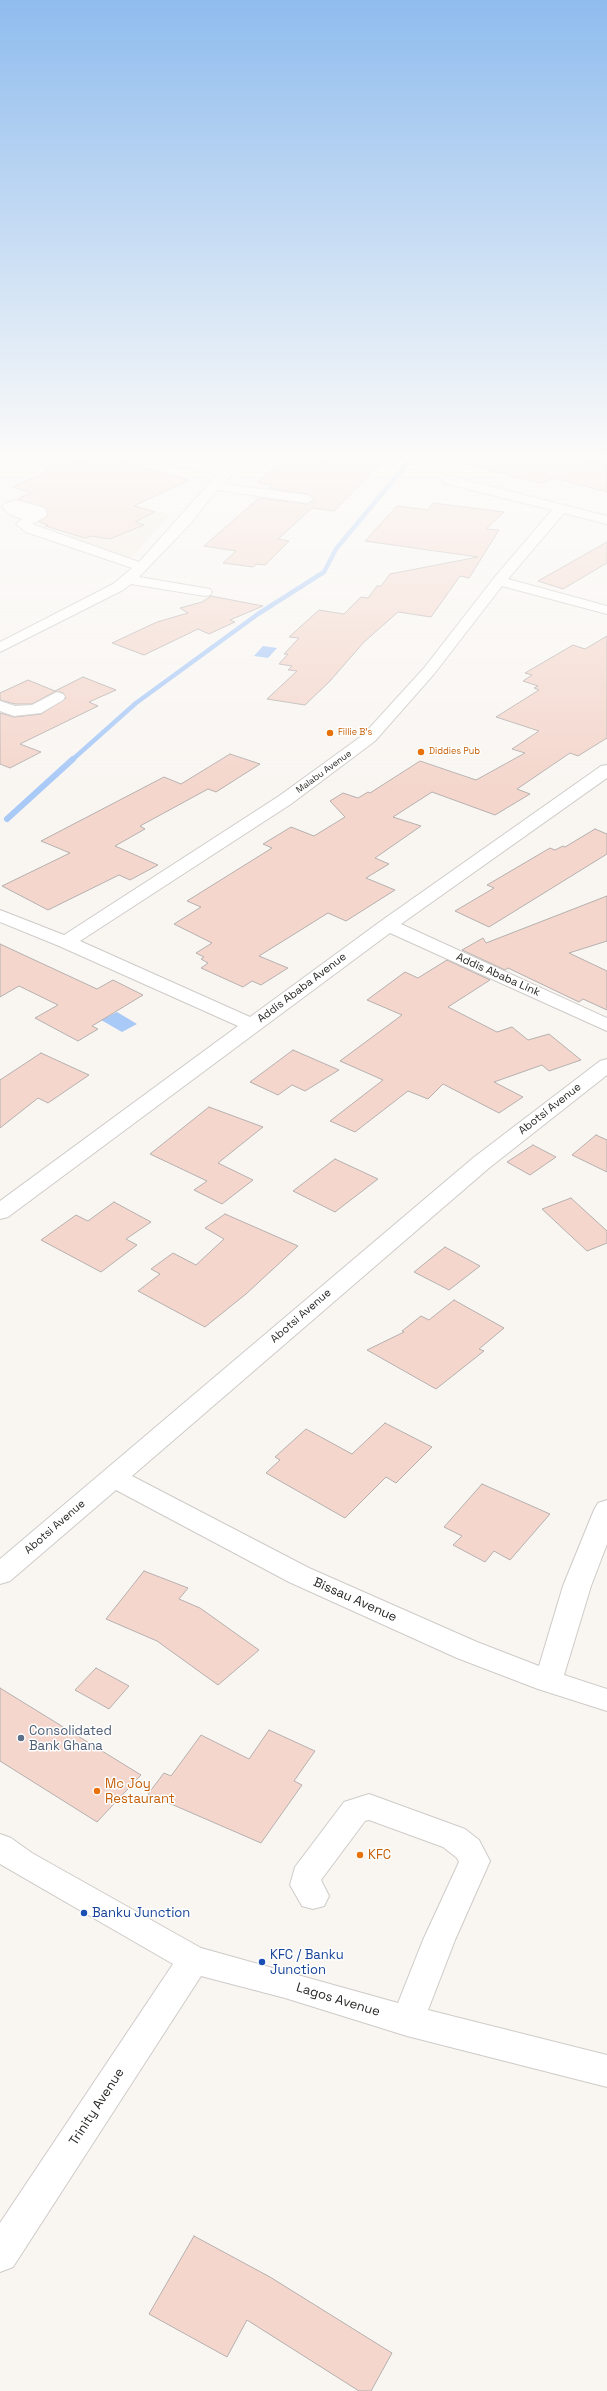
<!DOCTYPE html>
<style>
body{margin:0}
canvas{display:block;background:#f9f6f2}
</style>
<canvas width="607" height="2391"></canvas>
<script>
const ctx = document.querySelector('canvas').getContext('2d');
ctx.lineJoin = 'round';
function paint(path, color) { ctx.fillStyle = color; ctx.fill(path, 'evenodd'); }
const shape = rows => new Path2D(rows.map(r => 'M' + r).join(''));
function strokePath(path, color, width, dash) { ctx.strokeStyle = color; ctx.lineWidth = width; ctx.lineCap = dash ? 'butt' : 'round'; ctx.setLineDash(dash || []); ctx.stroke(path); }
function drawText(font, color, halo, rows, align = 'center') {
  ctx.font = font + ' "Space Grotesk",sans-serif'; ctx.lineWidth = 3; ctx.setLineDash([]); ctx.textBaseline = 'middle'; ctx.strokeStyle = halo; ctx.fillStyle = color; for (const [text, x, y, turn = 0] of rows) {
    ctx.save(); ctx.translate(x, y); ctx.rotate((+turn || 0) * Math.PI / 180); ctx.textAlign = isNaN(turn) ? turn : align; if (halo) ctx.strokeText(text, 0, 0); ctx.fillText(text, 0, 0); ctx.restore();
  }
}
paint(shape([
 [132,504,171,515,129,560,63,535]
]), '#f2ece1');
paint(shape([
 [263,646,277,648,268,658,254,656],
 [117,1012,137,1024,122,1032,101,1020]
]), '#a9c9f7');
strokePath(shape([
 [72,760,136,703,258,614,324,572,336,549,415,454]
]), '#a9c9f7', 4.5);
strokePath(shape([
 [7,819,73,759]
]), '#a9c9f7', 6);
const building = shape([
 [43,454,65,454,66,458,85,463,103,455,189,480,134,506,155,512,135,522,144,525,110,539,92,536,85,538,45,526,48,525,39,522,48,515,46,508,17,499,31,493,13,487,48,471,44,469,43,454],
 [274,454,326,460,332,454,389,454,334,511,312,508,278,539,289,541,265,565,257,564,253,567,223,563,236,551,204,546,259,498,307,504,315,500,307,494,269,488,273,485,257,483,279,463,274,454],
 [454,454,567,454,580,460,584,459,607,465,607,492,555,478,540,483,453,461,454,454],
 [433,503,504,512,486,529,499,530,469,578,460,576,431,617,398,612,364,642,330,681,305,705,267,699,297,671,288,670,292,666,279,664,288,654,284,654,299,638,289,637,319,610,344,614,361,597,368,598,377,586,381,586,390,574,478,557,365,541,397,506,428,510,433,503],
 [607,542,607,563,563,589,538,581,607,542],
 [211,596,263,606,230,620,235,622,209,634,198,629,144,655,112,643,157,622,188,613,180,608,202,602,211,596],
 [607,636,607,738,578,756,570,753,517,789,530,794,495,815,432,792,393,817,421,826,375,858,389,864,366,878,395,890,346,921,328,913,259,956,288,968,261,985,252,981,243,987,201,968,208,963,201,959,204,957,196,953,212,943,174,924,201,907,187,901,272,848,263,844,291,827,314,836,345,817,330,801,343,793,358,798,368,792,370,793,420,761,476,780,525,753,512,749,539,731,496,717,539,690,534,688,538,686,523,681,532,675,525,673,573,645,585,649,607,636],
 [83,677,116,690,89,702,98,706,20,744,41,752,10,768,0,764,0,713,14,717,41,714,66,698,63,693,56,691,32,704,15,704,0,700,0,693,28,680,55,691,83,677],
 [230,754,260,764,216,792,208,789,140,826,145,829,115,846,158,865,130,880,119,875,48,910,2,886,70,853,41,841,164,777,181,784,230,754],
 [595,829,607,834,607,854,489,927,455,911,494,888,487,885,550,848,555,850,563,846,565,847,595,829],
 [607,896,607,941,569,953,607,971,607,1010,583,999,579,1002,508,968,505,970,462,950,483,938,486,943,607,896],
 [0,944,97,989,113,980,143,995,92,1026,98,1029,78,1041,35,1018,58,1005,19,986,0,997,0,944],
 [447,960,490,980,448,1007,497,1032,512,1027,528,1040,549,1034,581,1060,549,1071,542,1065,494,1082,523,1097,499,1113,443,1084,428,1099,408,1091,355,1132,330,1121,383,1080,340,1061,402,1015,367,1000,405,972,418,978,447,960],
 [293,1050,339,1070,305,1091,292,1085,278,1095,250,1082,293,1050],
 [41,1053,89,1075,48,1103,38,1098,0,1128,0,1080,41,1053],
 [209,1107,263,1127,218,1163,253,1180,222,1204,194,1190,207,1181,150,1154,209,1107],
 [596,1135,607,1140,607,1172,572,1155,596,1135],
 [533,1145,556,1157,530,1175,507,1162,533,1145],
 [335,1159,378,1179,335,1212,293,1191,335,1159],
 [571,1198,607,1231,607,1243,587,1251,542,1209,571,1198],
 [114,1202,151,1222,126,1239,137,1245,101,1272,41,1240,76,1215,88,1221,114,1202],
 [225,1214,298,1246,246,1294,205,1327,138,1291,160,1274,151,1269,173,1253,196,1265,224,1239,205,1228,225,1214],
 [445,1247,480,1266,449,1290,414,1272,445,1247],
 [454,1300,504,1328,479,1349,484,1351,436,1389,367,1350,404,1332,402,1331,421,1316,429,1320,454,1300],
 [385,1423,432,1447,396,1483,386,1477,345,1518,266,1473,280,1460,275,1457,306,1429,352,1454,385,1423],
 [482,1484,550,1514,510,1560,494,1551,485,1562,453,1545,462,1536,444,1527,482,1484],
 [144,1571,188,1588,179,1599,200,1608,259,1650,218,1685,157,1641,106,1619,144,1571],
 [96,1668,129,1686,109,1709,75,1690,96,1668],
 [0,1688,141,1775,97,1822,0,1761,0,1688],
 [269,1730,315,1751,294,1781,302,1785,261,1843,148,1794,164,1773,171,1776,201,1735,249,1759,269,1730],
 [194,2236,270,2277,392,2353,371,2391,359,2391,247,2320,227,2357,149,2314,194,2236]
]);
paint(building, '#f4d6cc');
strokePath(building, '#b5b0af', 1);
const minor = shape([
 [138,454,161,454,222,469,238,454,251,454,223,484,307,495,314,499,307,503,217,490,190,524,139,577,210,589,212,592,210,595,205,596,131,584,123,590,0,652,0,642,113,584,132,568,26,532,16,524,22,519,9,514,2,507,4,504,16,500,45,508,47,514,45,517,32,524,139,562,217,475,140,457,138,454],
 [573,454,587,454,587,455,581,459,573,454],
 [449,476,607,516,607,524,564,513,508,579,607,606,607,614,502,586,434,674,375,741,291,804,80,941,250,1017,381,921,601,766,607,765,607,778,401,924,607,1018,607,1031,390,933,8,1217,0,1219,0,1201,238,1026,59,946,0,922,0,910,64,935,279,796,363,735,424,668,494,578,552,510,444,483,443,480,444,477,449,476],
 [57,692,63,694,65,697,63,700,41,713,14,716,0,711,0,701,15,706,32,705,57,692],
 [607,1059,607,1075,489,1168,132,1476,309,1568,477,1642,539,1666,563,1586,594,1510,598,1503,607,1500,607,1544,591,1586,564,1675,607,1689,607,1711,538,1689,457,1658,289,1582,116,1490,10,1581,0,1584,0,1559,473,1158,600,1061,607,1059],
 [369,1794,465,1829,479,1840,490,1861,455,1940,428,2010,607,2055,607,2087,407,2036,285,1998,201,1976,13,2267,0,2272,0,2223,173,1964,0,1864,0,1834,11,1838,32,1853,201,1948,398,2003,423,1940,459,1862,457,1858,443,1847,369,1820,365,1821,321,1880,329,1896,324,1906,313,1909,302,1906,290,1885,295,1867,344,1802,369,1794]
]);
strokePath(minor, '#cecbc8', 2);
paint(minor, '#fff');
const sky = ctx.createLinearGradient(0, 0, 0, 789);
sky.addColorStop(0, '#8fbcee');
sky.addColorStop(0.58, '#fcfbf9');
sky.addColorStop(1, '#fcfbf900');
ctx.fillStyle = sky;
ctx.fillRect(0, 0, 607, 789);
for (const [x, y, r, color] of [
 [330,733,4,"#e8710a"],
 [421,752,4,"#e8710a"],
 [21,1738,4,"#5c6f8a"],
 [97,1791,4,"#e8710a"],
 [360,1855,4,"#e8710a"],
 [84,1913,4,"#1a4fb4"],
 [262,1962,4,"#1a4fb4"]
]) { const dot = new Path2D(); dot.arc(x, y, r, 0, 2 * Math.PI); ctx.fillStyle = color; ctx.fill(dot); strokePath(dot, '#fff', 1.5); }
drawText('9px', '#c56008', '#fff', [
 ["Fillie B's",338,733],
 ["Diddies Pub",429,752]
], 'left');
drawText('9px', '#262624', '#fff', [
 ["Malabu Avenue",324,772,-36]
]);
drawText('11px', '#262624', '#fff', [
 ["Addis Ababa Link",498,975,24],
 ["Addis Ababa Avenue",302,988,-37],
 ["Abotsi Avenue",550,1109,-38],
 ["Abotsi Avenue",301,1316,-41],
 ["Abotsi Avenue",55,1527,-41]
]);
drawText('13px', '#262624', '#fff', [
 ["Bissau Avenue",355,1600,24],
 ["Lagos Avenue",338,2000,17],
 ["Trinity Avenue",97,2107,-57]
]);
drawText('13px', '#4e5e75', '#fff', [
 ["Consolidated",29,1731],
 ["Bank Ghana",29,1746]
], 'left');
drawText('13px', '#c56008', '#fff', [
 ["Mc Joy",105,1784],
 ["Restaurant",105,1799],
 ["KFC",368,1855]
], 'left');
drawText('13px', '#164399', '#fff', [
 ["Banku Junction",92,1913],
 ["KFC / Banku",270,1955],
 ["Junction",270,1970]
], 'left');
</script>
